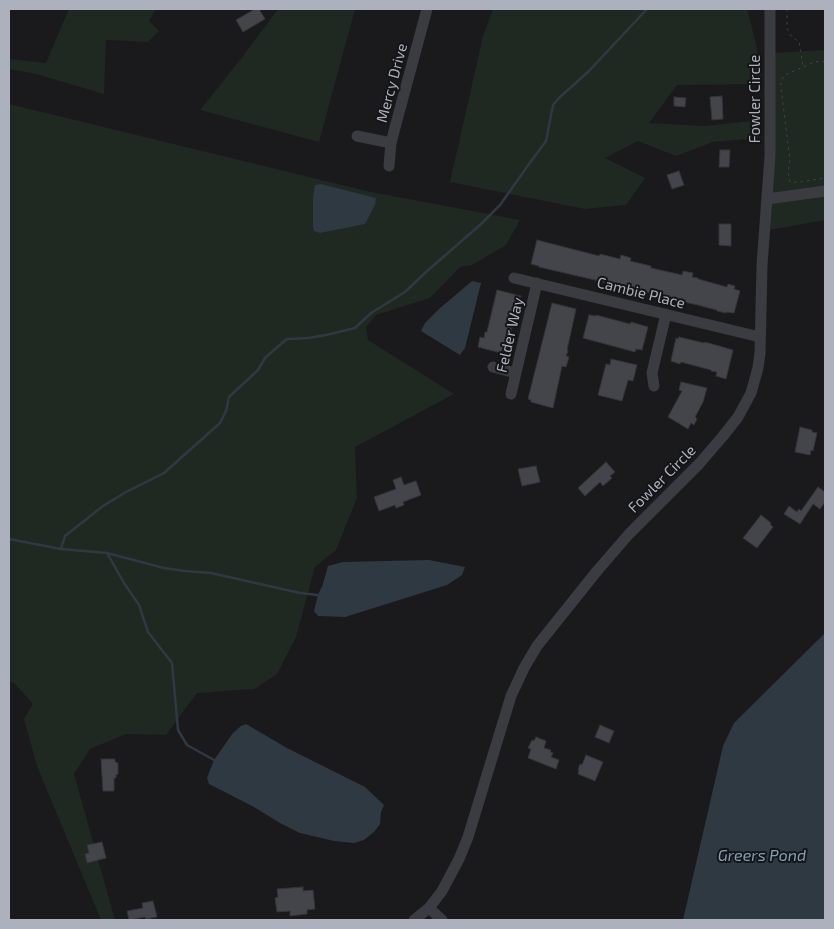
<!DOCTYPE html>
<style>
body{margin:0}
#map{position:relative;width:834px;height:929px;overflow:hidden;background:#1a1a1d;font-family:"Exo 2",sans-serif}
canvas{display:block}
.frame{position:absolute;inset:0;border:10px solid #acb1bd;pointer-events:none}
</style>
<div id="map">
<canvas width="834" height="929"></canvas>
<div class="frame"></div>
</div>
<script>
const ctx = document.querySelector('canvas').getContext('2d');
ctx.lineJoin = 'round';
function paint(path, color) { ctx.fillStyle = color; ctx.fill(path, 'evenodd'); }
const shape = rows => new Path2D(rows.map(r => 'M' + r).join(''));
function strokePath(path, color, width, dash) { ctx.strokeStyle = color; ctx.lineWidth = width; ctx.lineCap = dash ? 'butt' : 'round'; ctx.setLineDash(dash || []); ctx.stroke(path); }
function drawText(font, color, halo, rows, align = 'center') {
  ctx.font = font + ' "Exo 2",sans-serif'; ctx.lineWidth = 4; ctx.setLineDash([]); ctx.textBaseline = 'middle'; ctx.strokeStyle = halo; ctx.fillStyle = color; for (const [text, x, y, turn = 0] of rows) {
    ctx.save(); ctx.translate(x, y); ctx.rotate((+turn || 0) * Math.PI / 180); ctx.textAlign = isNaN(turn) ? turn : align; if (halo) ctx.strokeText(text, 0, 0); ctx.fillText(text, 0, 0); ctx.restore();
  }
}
paint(shape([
 [69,9,156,9,149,21,159,31,148,42,106,40,104,94,36,74,9,69,9,59,46,63],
 [278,9,355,9,319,142,200,110,243,56],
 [493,9,747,9,756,44,762,84,677,85,649,123,705,126,759,120,758,138,713,142,676,156,638,141,605,158,645,178,626,205,585,209,450,182,483,36],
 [825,50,825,220,770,230,773,53],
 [9,104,371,192,520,220,506,245,472,265,460,267,430,298,376,315,366,327,368,340,454,394,355,447,357,498,336,550,315,567,296,637,277,674,254,689,197,693,166,735,126,734,90,749,74,774,115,920,101,920,37,766,24,719,33,704,15,684,9,681]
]), '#1f2821');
paint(shape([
 [321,184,376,198,375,205,365,224,320,233,314,231,313,227,313,197,315,185],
 [472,281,481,283,465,348,460,355,421,331,425,323,439,309],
 [429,560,465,567,462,575,447,585,345,617,318,616,314,611,318,595,323,584,328,566,343,562],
 [825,633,825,920,683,920,723,746,734,723],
 [246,724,287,748,365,787,384,805,381,812,380,824,374,832,364,840,354,843,334,841,300,833,280,823,254,807,209,784,207,778,214,760,233,733,241,726]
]), '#2f3942');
strokePath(shape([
 [9,539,61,549,107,553,164,568,185,571,211,573,300,593,318,595],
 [61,549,65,536,103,506,126,492,164,473,220,423,226,411,229,397,258,370,265,358,282,343,287,339,308,338,326,335,355,328,371,313,405,292,426,272,480,225,500,205,529,164,546,141,553,105,559,98,589,71,647,9],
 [107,553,124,583,139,605,148,632,172,663,178,730,187,745,214,760]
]), '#2f3942', 2.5);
const building = shape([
 [255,9,259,9,265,19,243,32,236,20,255,9],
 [722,96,723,119,712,120,710,97,722,96],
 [674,97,686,98,685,107,674,106,674,97],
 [720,150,730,150,729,167,719,167,720,150],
 [679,171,684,185,672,189,667,175,679,171],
 [719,224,731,224,731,246,719,245,719,224],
 [537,240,599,256,600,254,620,259,621,255,631,258,630,261,651,266,651,268,682,275,683,271,693,273,692,277,698,278,698,279,727,287,728,284,735,286,734,289,740,291,734,313,726,312,726,313,717,311,717,310,701,306,702,306,671,299,651,293,539,267,539,266,531,264,537,240],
 [497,290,521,296,513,328,512,327,511,332,508,331,504,351,501,350,501,353,478,347,480,337,484,338,485,332,487,332,497,290],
 [552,303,576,309,567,350,568,351,566,356,569,357,566,367,562,366,553,408,531,402,531,400,528,399,552,303],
 [589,315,596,316,596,315,630,324,631,322,648,327,642,350,636,349,635,352,583,338,589,315],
 [679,337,704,343,705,342,733,350,726,379,716,376,717,372,711,371,711,370,681,362,680,364,671,361,676,338,678,339,679,337],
 [611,359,637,365,633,381,628,380,622,401,598,395,606,364,610,365,611,359],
 [681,382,707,388,703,402,695,417,697,419,694,425,691,423,688,429,668,417,682,391,679,390,681,382],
 [800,427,812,430,812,432,817,433,813,451,811,450,810,455,795,452,800,427],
 [606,462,615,472,610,476,612,478,603,486,600,482,585,496,578,488,606,462],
 [536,466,540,482,522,486,518,469,536,466],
 [401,477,404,485,416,481,421,495,403,502,404,505,396,508,395,505,379,511,374,497,396,489,393,480,401,477],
 [818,487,825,492,825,502,820,509,813,504,800,524,784,514,789,506,797,512,799,509,801,511,818,487],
 [761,515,771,523,770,524,773,527,757,548,743,538,761,515],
 [600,725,614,731,609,743,595,737,600,725],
 [536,737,546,741,544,748,551,750,550,752,553,753,551,757,559,760,556,769,528,758,531,749,528,748,532,740,534,741,536,737],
 [586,755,603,762,595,781,578,774,579,770,578,770,580,764,582,765,586,755],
 [101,759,115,759,115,762,118,763,118,774,116,775,116,778,114,778,114,791,103,791,101,759],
 [102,842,106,858,87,863,85,854,89,853,87,845,102,842],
 [303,887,303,891,313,890,315,909,307,910,307,914,290,916,290,911,277,912,275,898,278,897,277,889,303,887],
 [153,901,157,917,146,919,145,917,129,920,127,911,143,908,142,903,153,901]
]);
paint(building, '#44454a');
strokePath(building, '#343439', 1);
strokePath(shape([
 [787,9,787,28,791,36,799,42,803,66],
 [825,61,814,62,785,75,781,81,781,88,790,160,788,172,790,182,800,182,825,178]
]), '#414349', 1, [2.5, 4]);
strokePath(shape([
 [357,136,391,143],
 [389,166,391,143,397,120,427,9],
 [767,199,825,191],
 [514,278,760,337],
 [493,367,516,373],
 [654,386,652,373,666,314],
 [511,394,537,283],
 [429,908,442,920],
 [414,920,429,908,442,891,459,859,468,837,511,696,524,668,537,646,597,571,629,534,699,464,723,436,738,417,751,393,758,368,760,353,762,265,770,156,770,9]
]), '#3b3c42', 11);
drawText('15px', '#acb1bd', '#151518', [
 ["Mercy Drive",392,83,-75],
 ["Fowler Circle",755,99,-90],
 ["Cambie Place",641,293,14],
 ["Felder Way",510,335,-77],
 ["Fowler Circle",662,479,-45]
]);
drawText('italic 16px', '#829fb9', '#151518', [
 ["Greers Pond",762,856]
]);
</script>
